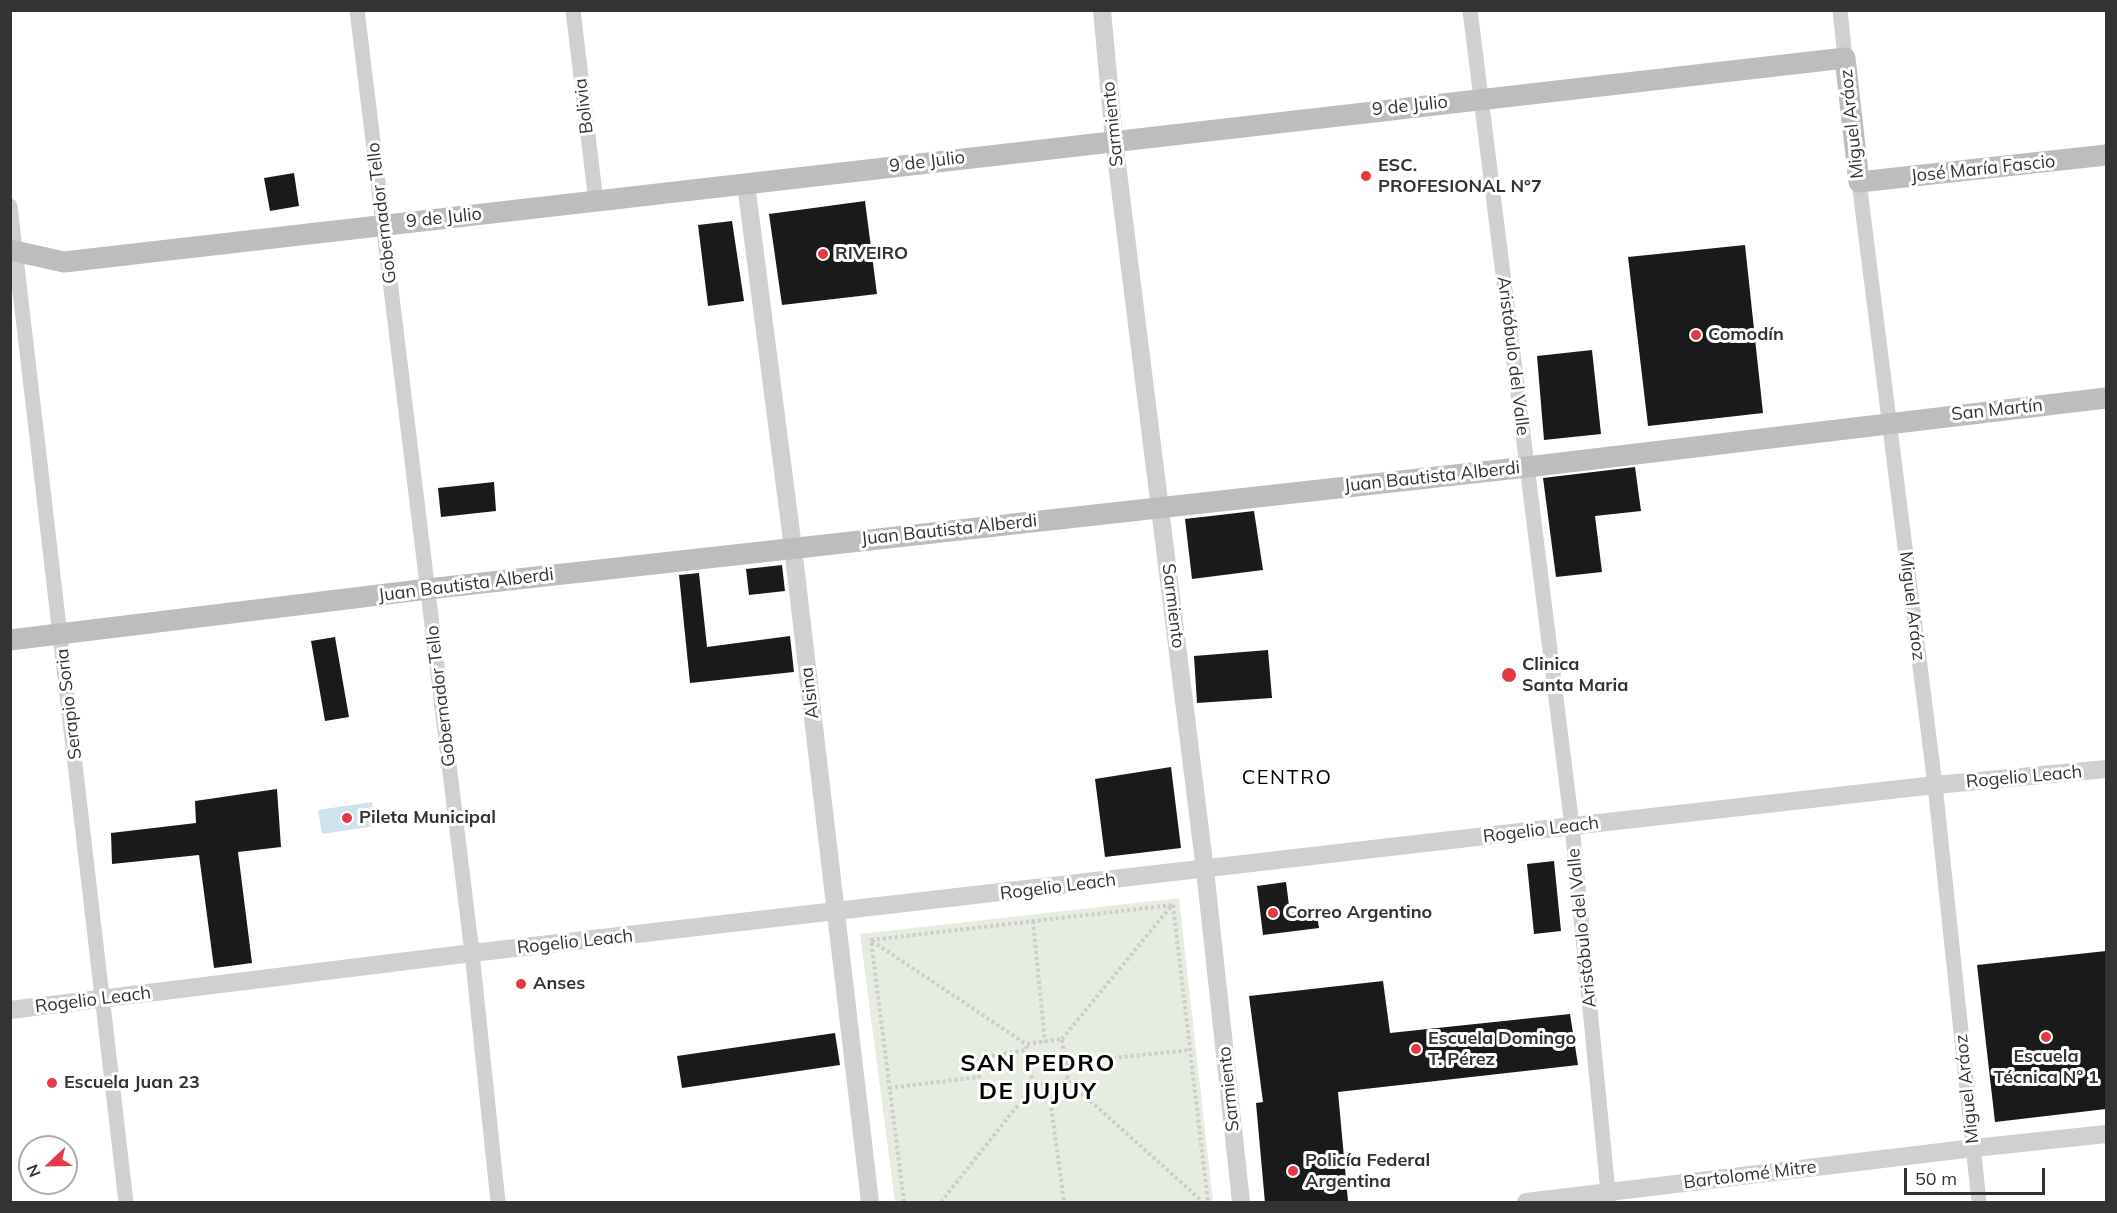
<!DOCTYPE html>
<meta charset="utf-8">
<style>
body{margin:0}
#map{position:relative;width:2117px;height:1213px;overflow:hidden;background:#fff;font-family:Mulish,sans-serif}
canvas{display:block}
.frame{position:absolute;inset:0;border:12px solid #333;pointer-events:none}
.north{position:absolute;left:18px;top:1135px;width:60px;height:60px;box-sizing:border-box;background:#fff;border:2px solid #adadad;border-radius:50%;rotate:248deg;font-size:16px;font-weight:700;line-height:24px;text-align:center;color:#333}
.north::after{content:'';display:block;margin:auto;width:21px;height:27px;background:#e63946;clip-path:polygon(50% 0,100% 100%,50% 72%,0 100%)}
.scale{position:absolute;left:1904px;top:1168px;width:141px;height:27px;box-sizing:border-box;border:3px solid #333;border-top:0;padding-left:8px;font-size:18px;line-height:21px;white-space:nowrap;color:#333;-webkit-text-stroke:4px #fff;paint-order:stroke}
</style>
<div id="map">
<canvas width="2117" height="1213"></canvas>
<div class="frame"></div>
<div class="north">N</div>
<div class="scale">50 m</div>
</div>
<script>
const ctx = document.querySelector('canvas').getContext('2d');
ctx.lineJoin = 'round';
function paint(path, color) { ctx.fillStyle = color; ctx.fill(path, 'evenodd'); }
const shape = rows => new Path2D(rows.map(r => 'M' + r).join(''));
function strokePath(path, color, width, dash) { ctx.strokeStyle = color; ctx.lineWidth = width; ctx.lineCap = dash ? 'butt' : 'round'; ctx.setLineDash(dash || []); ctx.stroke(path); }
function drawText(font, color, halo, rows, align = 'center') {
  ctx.font = font + ' Mulish,sans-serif'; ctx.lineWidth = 6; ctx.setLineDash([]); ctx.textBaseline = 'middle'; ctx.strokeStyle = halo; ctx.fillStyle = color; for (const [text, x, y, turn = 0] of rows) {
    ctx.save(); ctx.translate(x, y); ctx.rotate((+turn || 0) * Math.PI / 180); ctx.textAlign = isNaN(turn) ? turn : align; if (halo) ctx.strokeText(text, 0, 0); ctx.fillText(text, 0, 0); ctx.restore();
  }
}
paint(shape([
 [1179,898,1213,1202,895,1202,860,934]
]), '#e6ecdf');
paint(shape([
 [372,802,376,826,322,834,318,810]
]), '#cfe2ee');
paint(shape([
 [294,173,299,206,270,211,264,178],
 [865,201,877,294,782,305,769,214],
 [732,221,744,301,708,306,698,225],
 [1745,245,1763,413,1648,426,1628,257],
 [1592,350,1601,434,1544,440,1537,356],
 [1635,467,1641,511,1595,516,1602,572,1556,577,1543,478],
 [494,482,496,511,441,517,438,488],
 [1254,511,1263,570,1192,579,1185,519],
 [782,565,785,591,749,595,746,569],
 [699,573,707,647,790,636,794,672,690,683,679,575],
 [335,637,349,717,325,721,311,641],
 [1268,650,1272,698,1197,703,1194,656],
 [1171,767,1181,848,1105,857,1095,779],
 [277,789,281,847,238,852,252,963,214,968,199,855,112,864,111,833,196,823,195,801],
 [1554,861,1561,931,1534,934,1527,864],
 [1286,882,1290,913,1316,910,1319,928,1263,935,1257,886],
 [2106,951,2106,1109,1995,1122,1977,965],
 [1383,981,1390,1033,1570,1014,1578,1065,1338,1092,1348,1201,1265,1203,1256,1103,1263,1102,1249,996],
 [835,1033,840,1065,682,1088,677,1056]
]), '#1a1a1a');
strokePath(shape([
 [1173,905,1208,1202],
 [1033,921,1045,1042],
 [872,941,1026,1044],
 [1062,1039,1172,905],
 [1065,1063,1190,1050],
 [1068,1081,1203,1202],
 [1048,1084,1064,1202],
 [889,1088,979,1077,976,1058,1027,1050],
 [904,1202,871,940,1173,905],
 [941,1202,1033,1086,1068,1081,1062,1039,1026,1044,1033,1086]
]), '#cdcdcd', 4, [3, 3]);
strokePath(shape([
 [357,10,472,953,498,1202],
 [573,10,596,202],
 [1470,10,1572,826,1609,1202],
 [1840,10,1845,58],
 [1859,182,1935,785,1979,1202],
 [10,206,126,1202]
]), '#d0d0d0', 15);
strokePath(shape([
 [1102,10,1114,140,1205,870,1241,1202],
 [746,184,793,548,870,1202],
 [10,1010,472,953,1572,826,1935,785,2106,769],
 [1526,1202,1974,1148,2106,1134]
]), '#d0d0d0', 18);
strokePath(shape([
 [10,250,64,262,1845,58,1859,182,2106,155],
 [10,640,428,589,1527,467,2106,398]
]), '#bdbdbd', 21);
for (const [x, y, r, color] of [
 [1366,176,6,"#e63946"],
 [823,254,6,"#e63946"],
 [1696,335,6,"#e63946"],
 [1509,675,8,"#e63946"],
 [347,818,6,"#e63946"],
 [1273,913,6,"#e63946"],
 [521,984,6,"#e63946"],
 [2046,1037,6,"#e63946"],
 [1416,1049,6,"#e63946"],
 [52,1083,6,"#e63946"],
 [1293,1171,6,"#e63946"]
]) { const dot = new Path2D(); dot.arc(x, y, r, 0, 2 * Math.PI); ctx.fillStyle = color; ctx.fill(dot); strokePath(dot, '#fff', 2); }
drawText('18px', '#333', '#fff', [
 ["Bolivia",584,106,-97],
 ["9 de Julio",1410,106,-6],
 ["Sarmiento",1113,124,-96],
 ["Miguel Aráoz",1852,124,-96],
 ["9 de Julio",927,162,-7],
 ["José María Fascio",1983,169,-6],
 ["Gobernador Tello",382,213,-97],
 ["9 de Julio",444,218,-6],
 ["Aristóbulo del Valle",1513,356,83],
 ["San Martín",1997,410,-6],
 ["Juan Bautista Alberdi",1432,477,-6],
 ["Juan Bautista Alberdi",949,530,-6],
 ["Juan Bautista Alberdi",466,585,-7],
 ["Sarmiento",1173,606,83],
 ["Miguel Aráoz",1912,606,83],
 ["Alsina",810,693,-97],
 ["Gobernador Tello",441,696,-97],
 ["Serapio Soria",69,704,-97],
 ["Rogelio Leach",2024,777,-5],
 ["Rogelio Leach",1541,830,-7],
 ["Rogelio Leach",1058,887,-7],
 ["Aristóbulo del Valle",1582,928,-96],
 ["Rogelio Leach",575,942,-6],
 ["Rogelio Leach",93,1000,-7],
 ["Sarmiento",1229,1089,-96],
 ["Miguel Aráoz",1967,1089,-96],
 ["Bartolomé Mitre",1750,1175,-7]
]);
drawText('bold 18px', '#333', '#fff', [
 ["ESC.",1378,166],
 ["PROFESIONAL N°7",1378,187],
 ["RIVEIRO",835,254],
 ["Comodín",1708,335],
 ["Clinica",1522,665],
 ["Santa Maria",1522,686],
 ["Pileta Municipal",359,818],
 ["Correo Argentino",1285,913],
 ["Anses",533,984],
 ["Escuela Domingo",1428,1039],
 ["T. Pérez",1428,1060],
 ["Escuela",2046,1057,"center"],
 ["Técnica Nº 1",2046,1078,"center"],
 ["Escuela Juan 23",64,1083],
 ["Policía Federal",1305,1161],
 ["Argentina",1305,1182]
], 'left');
ctx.letterSpacing = '1.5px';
drawText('20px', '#000', '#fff', [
 ["CENTRO",1287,778]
]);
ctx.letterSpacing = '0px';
ctx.letterSpacing = '1.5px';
drawText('bold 24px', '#000', '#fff', [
 ["SAN PEDRO",1038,1064],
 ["DE JUJUY",1038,1092]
]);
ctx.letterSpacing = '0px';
</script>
